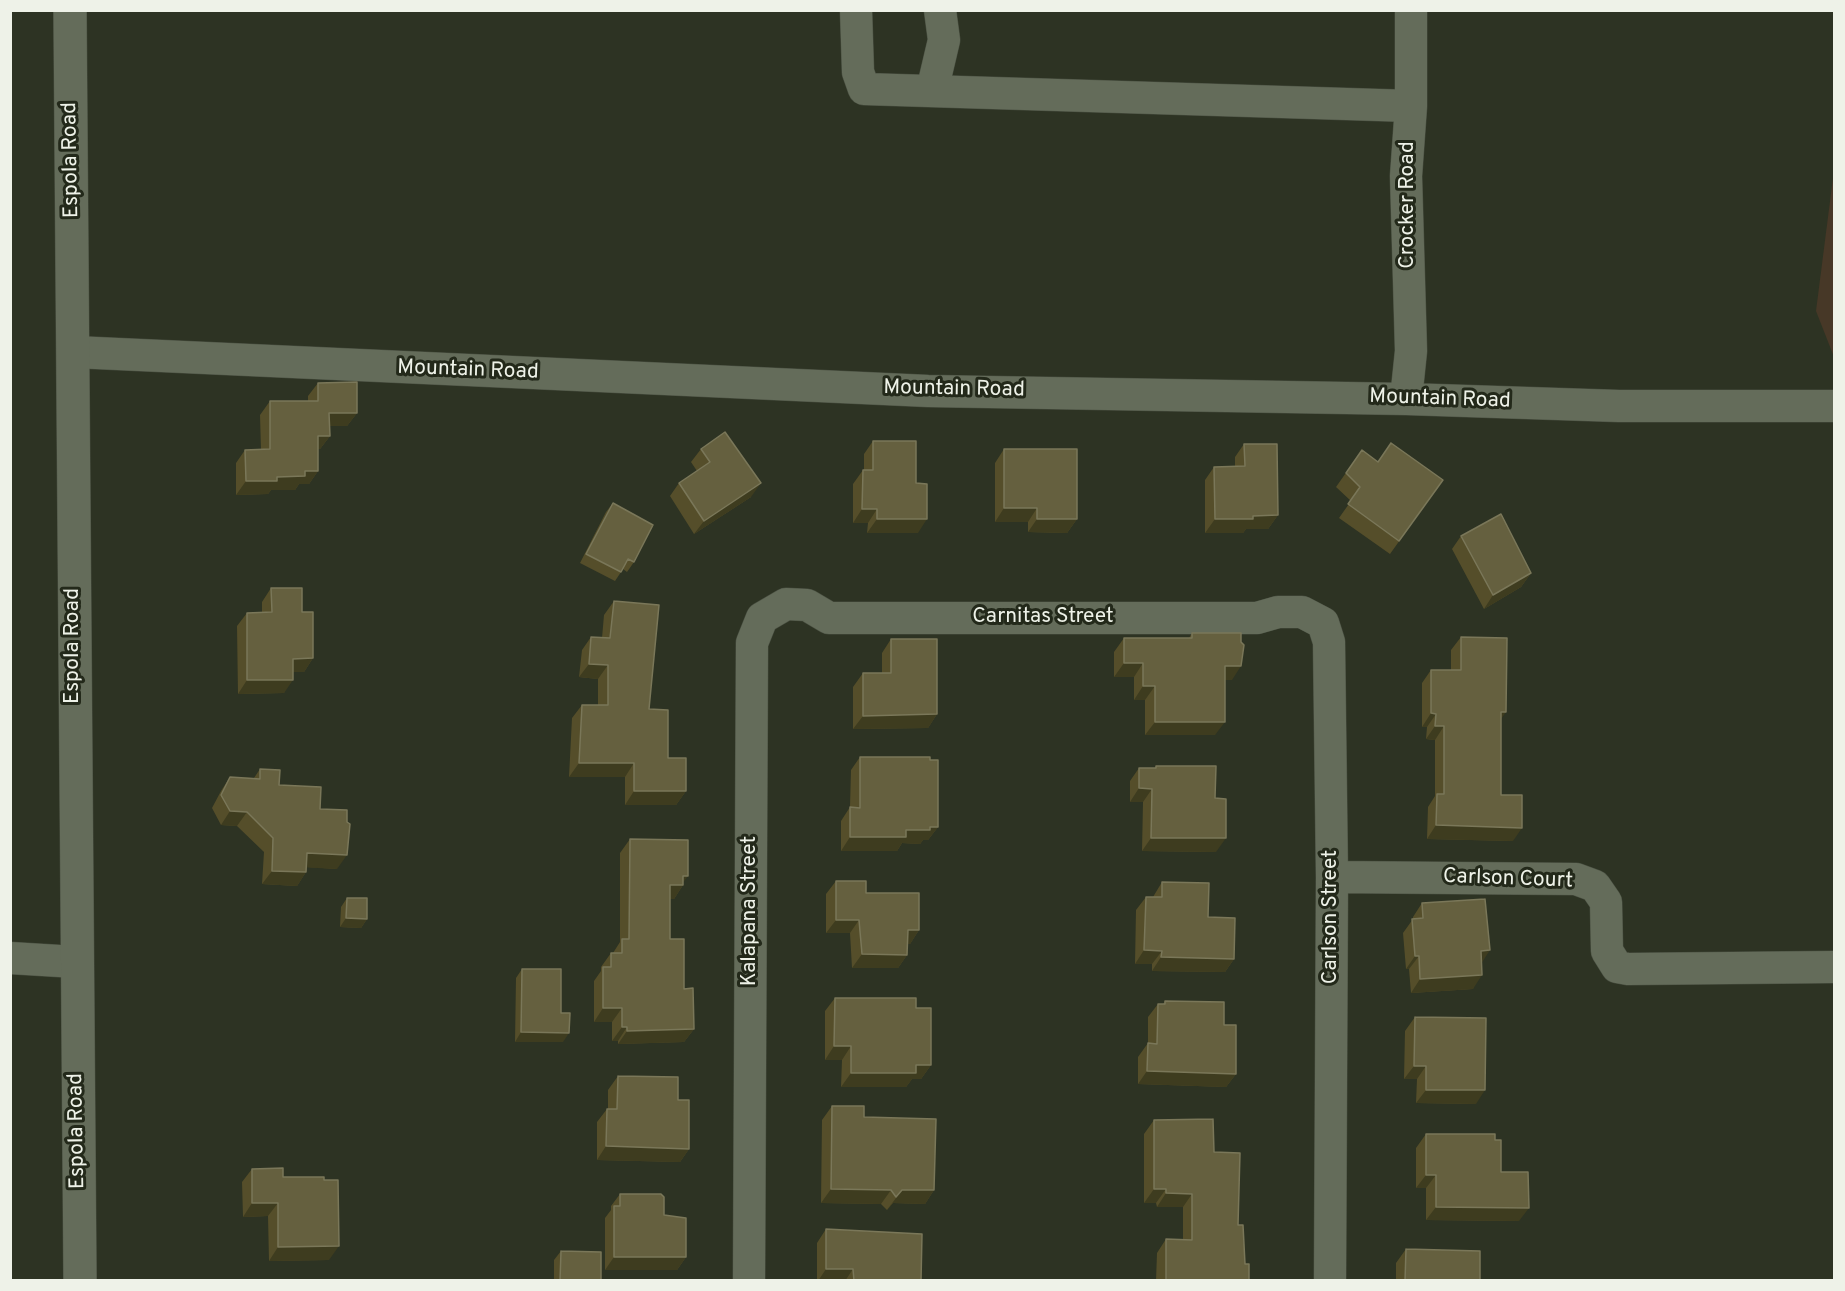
<!DOCTYPE html>
<style>
body{margin:0}
#map{position:relative;width:1845px;height:1291px;overflow:hidden;background:#2d3323;font-family:Overpass,sans-serif}
canvas{display:block}
.frame{position:absolute;inset:0;border:12px solid #eef2e8;pointer-events:none}
</style>
<div id="map">
<canvas width="1845" height="1291"></canvas>
<div class="frame"></div>
</div>
<script>
const ctx = document.querySelector('canvas').getContext('2d');
ctx.lineJoin = 'round';
function paint(path, color) { ctx.fillStyle = color; ctx.fill(path, 'evenodd'); }
const shape = rows => new Path2D(rows.map(r => 'M' + r).join(''));
function strokePath(path, color, width, dash) { ctx.strokeStyle = color; ctx.lineWidth = width; ctx.lineCap = dash ? 'butt' : 'round'; ctx.setLineDash(dash || []); ctx.stroke(path); }
function drawText(font, color, halo, rows, align = 'center') {
  ctx.font = font + ' Overpass,sans-serif'; ctx.lineWidth = 6; ctx.setLineDash([]); ctx.textBaseline = 'middle'; ctx.strokeStyle = halo; ctx.fillStyle = color; for (const [text, x, y, turn = 0] of rows) {
    ctx.save(); ctx.translate(x, y); ctx.rotate((+turn || 0) * Math.PI / 180); ctx.textAlign = isNaN(turn) ? turn : align; if (halo) ctx.strokeText(text, 0, 0); ctx.fillText(text, 0, 0); ctx.restore();
  }
}
paint(shape([
 [1834,170,1834,357,1816,311]
]), '#473827');
const street = shape([
 [856,10,858,72,864,89,1411,106],
 [932,91,944,40,940,10],
 [74,352,928,391,1406,399,1619,406,1834,406],
 [1406,399,1411,351,1406,176,1411,106,1411,10],
 [1332,877,1576,879,1595,886,1606,902,1607,951,1617,967,1628,969,1834,967],
 [10,958,76,962],
 [749,1280,752,643,762,618,786,604,807,605,829,618,1257,618,1278,612,1302,612,1323,623,1329,642,1332,877,1330,1280]
]);
const secondary = shape([
 [70,10,80,1280]
]);
strokePath(street, '#494f41', 33);
strokePath(secondary, '#494f41', 34);
strokePath(street, '#646c5a', 32);
strokePath(secondary, '#646c5a', 33);
paint(shape([
 [318,383,357,413,347,426,329,426,330,436,320,449,318,449,318,471,309,484,299,484,295,490,271,490,268,494,236,495,236,463,245,450,261,450,260,415,270,401,308,401,308,396],
 [873,441,916,483,918,533,867,533,868,523,853,523,853,484,863,470,864,470,864,454],
 [1244,444,1278,515,1268,529,1246,529,1243,533,1205,533,1205,480,1214,467,1235,466,1235,457],
 [701,449,751,497,694,534,670,496,679,483,697,471,691,462],
 [1004,449,1077,519,1067,533,1028,532,1028,522,995,522,995,463],
 [1362,450,1378,462,1443,480,1390,554,1339,518,1351,501,1336,487],
 [613,503,634,562,627,572,623,569,615,581,580,563,606,512],
 [1461,536,1531,573,1521,587,1484,609,1452,549],
 [271,588,302,612,313,658,304,672,293,672,284,693,238,694,237,626,247,613,262,612,262,602],
 [614,601,649,709,668,758,686,791,676,805,625,805,625,777,569,777,572,718,582,705,598,705,598,679,579,677,582,650,591,637,602,638,604,615],
 [1192,633,1232,680,1225,680,1215,735,1145,735,1145,700,1134,700,1134,677,1114,677,1114,652,1124,638,1189,638],
 [1461,637,1501,719,1501,795,1513,841,1427,839,1428,807,1435,796,1435,740,1426,739,1427,727,1422,727,1422,683,1431,670,1451,670,1451,650],
 [891,639,937,714,928,728,853,729,853,687,863,673,882,673,882,653],
 [860,757,938,827,928,840,923,840,920,844,902,843,897,851,841,851,841,821,850,807,851,770],
 [1156,766,1215,798,1216,852,1142,851,1143,802,1130,802,1130,781,1139,768,1155,768],
 [260,769,279,785,320,809,337,869,307,867,306,872,297,886,262,884,264,852,237,826,221,825,212,808,221,791,230,777,254,778],
 [630,839,683,883,683,885,674,899,670,899,670,939,684,989,694,1029,684,1042,618,1044,618,1041,612,1041,612,1022,594,1022,594,981,601,971,601,967,611,953,613,953,620,942,620,853],
 [836,881,866,893,919,930,910,944,907,944,907,955,898,968,852,968,850,933,826,933,826,894],
 [1162,882,1208,917,1234,959,1225,972,1152,971,1152,964,1135,964,1136,910,1146,897,1153,897],
 [347,898,367,919,361,928,340,927,341,907],
 [1422,903,1482,963,1473,989,1411,993,1409,969,1406,969,1403,933,1413,919,1413,917],
 [522,969,561,1013,563,1042,515,1042,516,978],
 [835,998,916,1008,931,1065,921,1079,912,1079,906,1087,841,1087,842,1060,825,1060,825,1011],
 [1165,1001,1224,1025,1236,1074,1226,1087,1138,1084,1138,1057,1148,1043,1148,1017,1158,1004,1163,1004],
 [1415,1017,1476,1104,1416,1103,1417,1079,1404,1079,1405,1031],
 [618,1076,678,1100,689,1149,680,1162,597,1160,597,1122,607,1109,608,1109,608,1090],
 [832,1106,864,1117,934,1190,925,1204,893,1203,887,1210,881,1204,821,1203,822,1120],
 [1154,1120,1214,1152,1238,1225,1249,1281,1156,1281,1157,1253,1166,1239,1183,1239,1183,1207,1157,1207,1156,1203,1144,1203,1144,1134],
 [1426,1134,1495,1140,1501,1172,1519,1221,1426,1220,1426,1188,1416,1188,1416,1148],
 [252,1169,283,1177,324,1180,329,1260,269,1261,268,1216,243,1217,242,1182],
 [620,1194,664,1215,686,1257,677,1270,605,1270,605,1218,611,1210,611,1206],
 [826,1229,921,1281,817,1281,817,1243],
 [1406,1249,1480,1281,1396,1281,1396,1263],
 [561,1251,601,1281,554,1281,554,1260]
]), '#554e2a');
paint(shape([
 [329,413,357,413,347,426,320,426],
 [318,436,330,436,320,449,308,449],
 [305,471,318,471,309,484,299,484,295,490,271,490,268,494,236,495,246,481,277,477],
 [761,483,751,497,694,534,704,521],
 [1004,508,1037,508,1028,522,995,522],
 [862,509,877,509,868,523,853,523],
 [1278,515,1268,529,1246,529,1243,533,1205,533,1215,519,1253,516],
 [877,519,927,519,918,533,867,533],
 [1037,519,1077,519,1067,533,1028,532],
 [1531,573,1521,587,1484,609,1493,595],
 [313,658,304,672,284,672,293,659],
 [1124,663,1143,663,1134,677,1114,677],
 [589,664,608,665,598,679,579,677],
 [1225,666,1241,666,1232,680,1215,680],
 [247,680,293,680,284,693,238,694],
 [1143,686,1155,686,1145,700,1134,700],
 [1501,712,1506,712,1497,725],
 [1431,713,1436,714,1427,727,1422,727],
 [937,714,928,728,853,729,863,716],
 [1155,722,1225,722,1215,735,1145,735],
 [1435,726,1444,726,1435,740,1426,739],
 [579,763,634,763,625,777,569,777],
 [1139,788,1152,789,1143,802,1130,802],
 [634,791,686,791,676,805,625,805],
 [230,811,247,812,237,826,221,825],
 [1436,825,1522,828,1513,841,1427,839],
 [930,827,938,827,928,840,923,840,920,844,902,843,897,851,841,851,850,837],
 [1151,838,1226,838,1216,852,1142,851],
 [307,853,347,855,337,869,298,867],
 [272,871,306,872,297,886,262,884],
 [683,876,688,876,681,885,683,885,674,899,661,899,670,885],
 [346,918,367,919,361,928,340,927],
 [836,920,859,920,850,933,826,933],
 [908,930,919,930,910,944,898,944],
 [1144,950,1162,951,1152,964,1135,964],
 [1490,950,1481,964,1481,951],
 [862,954,907,955,898,968,852,968],
 [1415,956,1419,956,1409,969,1406,969],
 [1161,957,1234,959,1225,972,1152,971],
 [1482,975,1473,989,1411,993,1420,979],
 [603,1008,622,1008,612,1022,594,1022],
 [622,1027,627,1027,618,1041,612,1041],
 [694,1029,684,1042,618,1044,627,1031],
 [521,1032,569,1033,563,1042,515,1042],
 [834,1046,851,1046,842,1060,825,1060],
 [916,1065,931,1065,921,1079,912,1079,906,1087,841,1087,851,1073],
 [1414,1066,1426,1066,1417,1079,1404,1079],
 [1147,1071,1236,1074,1226,1087,1138,1084],
 [1426,1090,1485,1090,1476,1104,1416,1103],
 [606,1146,689,1149,680,1162,597,1160],
 [1426,1175,1436,1175,1426,1188,1416,1188],
 [831,1189,891,1190,881,1204,821,1203],
 [1154,1189,1166,1189,1156,1203,1144,1203],
 [902,1190,934,1190,925,1204,893,1203,887,1210],
 [1166,1193,1192,1194,1183,1207,1157,1207],
 [252,1203,278,1203,268,1216,243,1217],
 [1436,1207,1529,1208,1519,1221,1426,1220],
 [339,1246,329,1260,269,1261,278,1247],
 [614,1257,686,1257,677,1270,605,1270],
 [826,1269,853,1269,845,1281,818,1281]
]), '#3e3c1f');
const building = shape([
 [357,382,357,413,329,413,330,436,318,436,318,471,305,471,305,476,277,477,277,481,246,481,245,450,270,449,270,401,318,401,318,383,357,382],
 [725,432,761,483,704,521,679,483,710,462,701,449,725,432],
 [873,441,916,441,916,483,927,484,927,519,877,519,877,509,862,509,863,470,873,470,873,441],
 [1391,443,1443,480,1399,541,1348,504,1360,487,1346,473,1362,450,1378,462,1391,443],
 [1244,444,1277,444,1278,515,1253,516,1253,519,1215,519,1214,467,1245,466,1244,444],
 [1004,449,1077,449,1077,519,1037,519,1037,508,1004,508,1004,449],
 [613,503,653,525,634,562,628,559,621,572,586,554,613,503],
 [1501,514,1531,573,1493,595,1461,536,1501,514],
 [271,588,302,588,302,612,313,612,313,658,293,659,293,680,247,680,247,613,272,612,271,588],
 [614,601,659,605,649,709,668,710,668,758,686,758,686,791,634,791,634,763,579,763,582,705,608,705,608,665,589,664,591,637,610,638,614,601],
 [1192,633,1241,633,1241,642,1244,645,1241,666,1225,666,1225,722,1155,722,1155,686,1143,686,1143,663,1124,663,1124,638,1192,638,1192,633],
 [1461,637,1507,638,1506,712,1501,712,1501,795,1522,795,1522,828,1436,825,1437,794,1444,794,1444,726,1435,726,1436,714,1431,713,1431,670,1461,670,1461,637],
 [891,639,937,639,937,714,863,716,863,673,891,673,891,639],
 [860,757,930,757,930,760,938,760,938,827,930,827,930,830,906,830,906,837,850,837,850,807,860,808,860,757],
 [1156,766,1216,766,1215,798,1226,799,1226,838,1151,838,1152,789,1139,788,1139,768,1156,768,1156,766],
 [260,769,280,770,279,785,321,787,320,809,347,810,347,822,350,824,347,855,307,853,306,872,272,871,273,838,247,812,230,811,221,795,230,777,260,779,260,769],
 [630,839,688,840,688,876,683,876,683,885,670,885,670,939,684,939,684,989,693,988,694,1029,627,1031,627,1027,622,1027,622,1008,603,1008,603,967,611,967,611,953,622,953,622,939,629,939,630,839],
 [836,881,866,881,866,893,919,893,919,930,908,930,907,955,862,954,859,920,836,920,836,881],
 [1162,882,1209,883,1208,917,1235,918,1234,959,1161,957,1162,951,1144,950,1146,897,1162,897,1162,882],
 [347,898,367,898,367,919,346,918,347,898],
 [1485,899,1490,950,1481,951,1482,975,1420,979,1419,956,1415,956,1412,919,1423,918,1422,903,1485,899],
 [522,969,561,969,561,1013,570,1013,569,1033,521,1032,522,969],
 [835,998,916,998,916,1008,931,1008,931,1065,916,1065,916,1073,851,1073,851,1046,834,1046,835,998],
 [1165,1001,1224,1002,1224,1025,1236,1025,1236,1074,1147,1071,1148,1043,1157,1044,1158,1004,1165,1004,1165,1001],
 [1415,1017,1486,1018,1485,1090,1426,1090,1426,1066,1414,1066,1415,1017],
 [618,1076,678,1077,678,1100,689,1100,689,1149,606,1146,607,1109,617,1109,618,1076],
 [832,1106,864,1106,864,1117,936,1119,934,1190,902,1190,896,1197,891,1190,831,1189,832,1106],
 [1213,1119,1214,1152,1240,1153,1238,1225,1243,1225,1245,1264,1249,1264,1249,1281,1166,1281,1166,1239,1192,1240,1192,1194,1166,1193,1166,1189,1154,1189,1154,1120,1213,1119],
 [1426,1134,1495,1134,1495,1140,1501,1140,1501,1172,1528,1172,1529,1208,1436,1207,1436,1175,1426,1175,1426,1134],
 [283,1168,283,1177,324,1177,324,1180,338,1180,339,1246,278,1247,278,1203,252,1203,252,1169,283,1168],
 [620,1194,661,1194,664,1197,664,1215,686,1218,686,1257,614,1257,614,1206,620,1206,620,1194],
 [826,1229,922,1234,921,1281,854,1281,853,1269,826,1269,826,1229],
 [1406,1249,1480,1251,1480,1281,1405,1281,1406,1249],
 [561,1251,601,1252,601,1281,560,1281,561,1251]
]);
paint(building, '#65603f');
strokePath(building, '#7a7759', 1.5);
drawText('21px', '#eef2e8', '#23291a', [
 ["Espola Road",72,160,-91],
 ["Crocker Road",1409,205,-90],
 ["Mountain Road",468,371,2],
 ["Mountain Road",954,390,1],
 ["Mountain Road",1440,400,2],
 ["Carnitas Street",1043,618],
 ["Espola Road",74,646,-90],
 ["Carlson Court",1508,880,2],
 ["Kalapana Street",751,911,-90],
 ["Carlson Street",1332,917,-90],
 ["Espola Road",78,1131,-91]
]);
</script>
